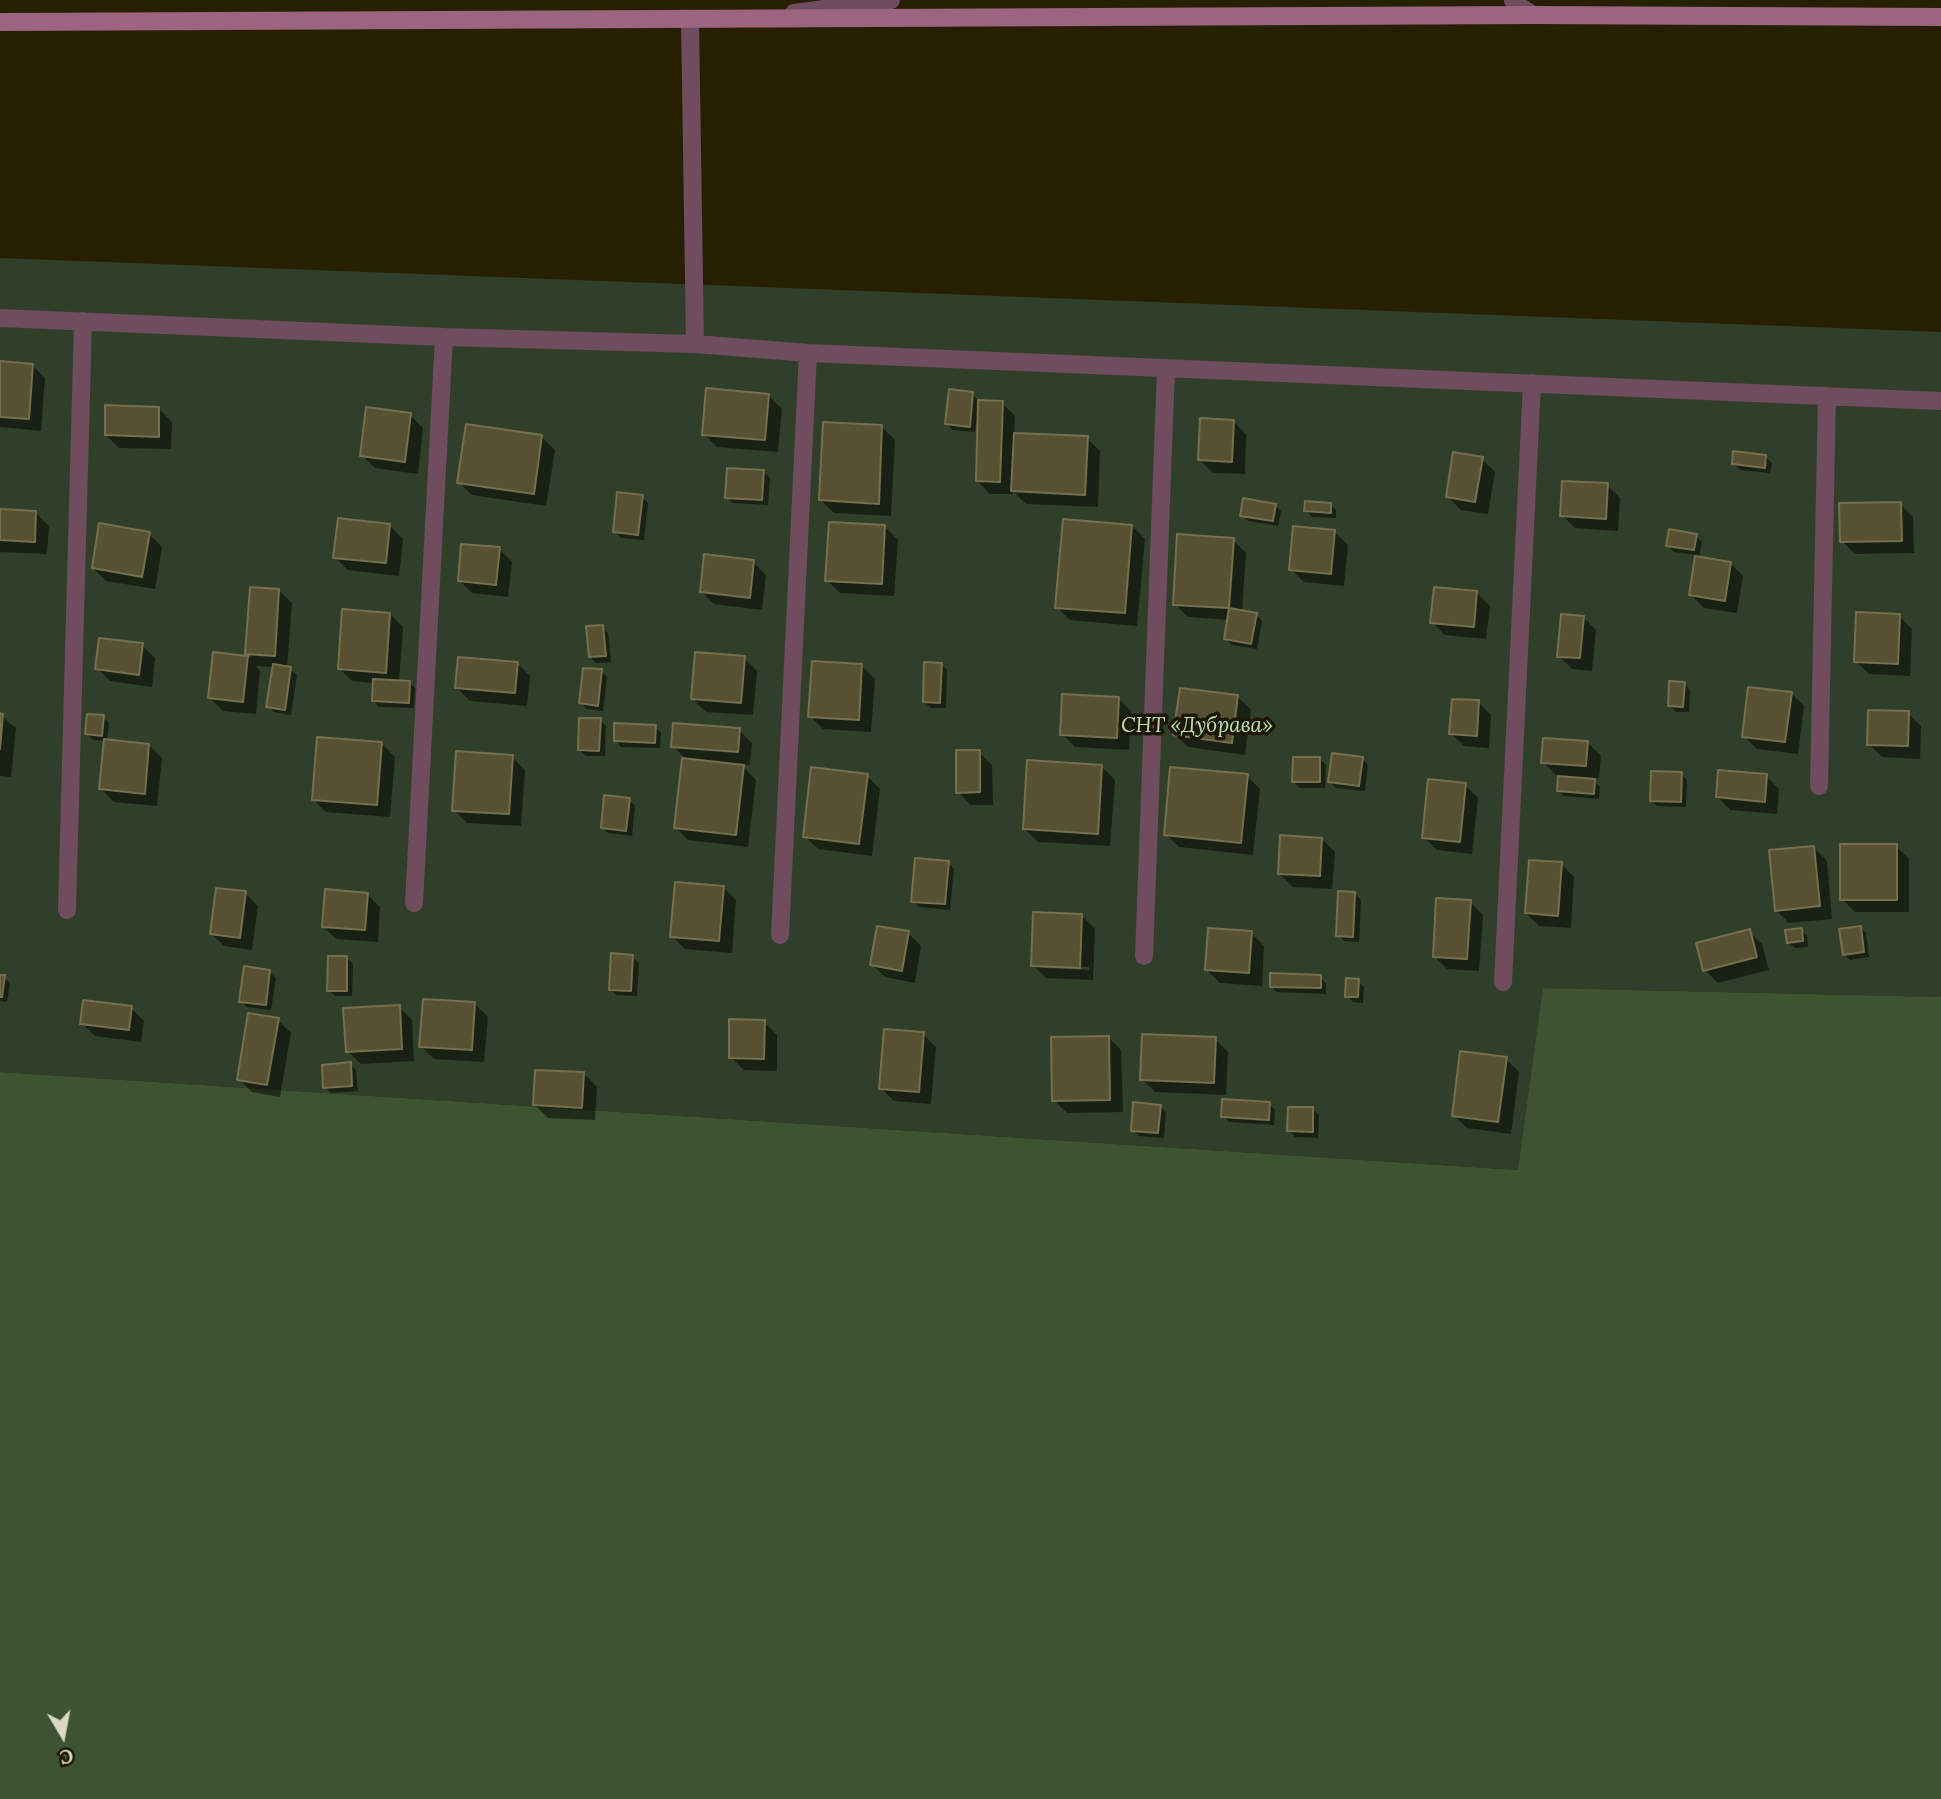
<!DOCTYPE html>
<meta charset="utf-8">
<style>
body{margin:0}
#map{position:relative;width:1941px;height:1799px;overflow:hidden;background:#262001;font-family:Lora,serif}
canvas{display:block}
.north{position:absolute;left:28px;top:1701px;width:70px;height:70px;-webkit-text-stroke:5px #1d1700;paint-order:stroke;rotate:170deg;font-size:19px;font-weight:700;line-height:28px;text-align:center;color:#dbd8c6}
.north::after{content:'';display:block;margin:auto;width:24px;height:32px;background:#dbd8c6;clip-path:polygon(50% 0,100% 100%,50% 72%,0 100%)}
</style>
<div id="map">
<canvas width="1941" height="1799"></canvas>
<div class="north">С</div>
</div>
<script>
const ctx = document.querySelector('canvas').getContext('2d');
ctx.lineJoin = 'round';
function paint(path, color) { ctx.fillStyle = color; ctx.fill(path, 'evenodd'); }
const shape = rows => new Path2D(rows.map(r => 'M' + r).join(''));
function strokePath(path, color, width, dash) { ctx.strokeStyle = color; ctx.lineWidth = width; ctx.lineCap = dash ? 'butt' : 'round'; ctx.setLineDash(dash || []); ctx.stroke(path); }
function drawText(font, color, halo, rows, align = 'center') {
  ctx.font = font + ' Lora,serif'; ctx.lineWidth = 7; ctx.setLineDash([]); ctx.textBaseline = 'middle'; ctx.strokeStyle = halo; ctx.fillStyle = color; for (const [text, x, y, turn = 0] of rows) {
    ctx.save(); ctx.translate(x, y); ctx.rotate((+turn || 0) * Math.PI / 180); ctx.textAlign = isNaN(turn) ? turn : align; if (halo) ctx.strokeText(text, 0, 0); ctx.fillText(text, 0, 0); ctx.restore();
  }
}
paint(shape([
 [0,258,1941,332,1941,997,1544,988,1519,1170,0,1072]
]), '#303f29');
paint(shape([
 [1543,988,1941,997,1941,1799,0,1799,0,1072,1518,1170]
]), '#3d5332');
paint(shape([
 [0,363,32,365,45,378,41,431,0,427],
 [973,393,978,402,1002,403,1015,416,1014,435,1087,438,1100,451,1098,507,1026,504,1013,491,1013,494,990,494,977,481,979,424,976,424,975,432,953,430,947,424],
 [769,396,782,409,778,452,717,447,704,434],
 [159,409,172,422,171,449,119,448,106,435],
 [410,415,423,428,418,474,375,468,362,455],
 [1233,421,1246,434,1245,474,1213,473,1200,460],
 [882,427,895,440,891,516,834,513,821,500],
 [542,437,555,450,546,506,472,495,459,482],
 [1766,457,1772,463,1770,473,1740,470,1734,464],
 [1482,459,1495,472,1488,514,1461,510,1448,497],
 [764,472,770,478,768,505,733,503,727,497],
 [1607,485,1620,498,1618,531,1575,528,1562,515],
 [642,497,648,503,644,540,621,538,615,532],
 [1330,504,1336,510,1336,518,1312,517,1306,510],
 [1900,504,1913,517,1914,553,1855,554,1842,541],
 [1275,505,1281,511,1278,526,1248,521,1242,515],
 [0,511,36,513,49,526,47,554,0,552],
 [390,526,403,539,399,576,348,570,335,557],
 [1132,526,1145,539,1137,626,1070,620,1057,607],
 [885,527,898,540,894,596,840,593,827,580],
 [1335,532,1348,545,1344,586,1304,582,1291,569],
 [149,534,162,547,155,589,106,581,93,568],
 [1696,536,1702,542,1699,558,1730,563,1743,576,1737,613,1704,608,1691,595,1697,555,1674,552,1668,546],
 [1233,540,1246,553,1242,612,1256,615,1262,621,1257,649,1232,645,1225,639,1229,620,1188,617,1175,604],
 [499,549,512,562,508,597,472,593,459,580],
 [753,562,766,575,762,610,714,604,701,591],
 [279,590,292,603,287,668,297,675,291,715,274,712,268,706,274,667,256,666,260,671,256,714,223,711,210,698,214,654,252,658,247,653],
 [1477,593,1490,606,1486,639,1445,635,1432,622],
 [390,614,403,627,399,682,409,682,415,688,414,708,379,707,373,701,374,683,352,681,339,668],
 [1899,616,1912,629,1910,676,1869,674,1856,661],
 [1583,617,1596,630,1592,671,1572,669,1559,656],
 [602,627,608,633,611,662,596,663,590,657],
 [142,645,155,658,152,687,110,681,97,668],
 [744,658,757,671,753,715,706,712,693,699],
 [517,663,530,676,527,706,470,701,457,688],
 [941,664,947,670,946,708,931,708,924,702],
 [862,666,875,679,871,732,823,729,810,716],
 [601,671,607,677,603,711,587,709,581,703],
 [1684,683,1690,690,1689,712,1676,712,1669,705],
 [1791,693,1804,706,1798,754,1757,749,1744,736],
 [1238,697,1251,710,1245,755,1188,747,1175,734],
 [1118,698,1131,711,1129,750,1075,747,1062,734],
 [1478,702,1491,715,1489,748,1464,746,1451,733],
 [1908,713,1921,726,1920,759,1882,757,1869,744],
 [0,715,16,728,11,777,0,776],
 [103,717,109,723,107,741,149,745,162,758,157,806,114,802,101,789,106,741,93,740,87,734],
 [600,720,606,726,605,756,586,756,580,750],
 [655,727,661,733,660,748,621,747,615,740],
 [739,730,752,743,750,765,740,764,756,780,748,847,688,840,675,827,687,760,673,746],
 [1588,743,1601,756,1599,778,1591,778,1600,787,1599,799,1564,796,1558,790,1560,775,1556,775,1543,762],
 [382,744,395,757,390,817,326,812,313,799],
 [979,752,992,765,993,805,971,805,958,792],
 [512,757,525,770,521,826,467,823,454,810],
 [1362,758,1368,765,1365,791,1336,788,1330,782],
 [1320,759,1326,765,1325,788,1300,788,1294,782],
 [1102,767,1115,780,1110,846,1038,842,1025,829],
 [1681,774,1687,780,1686,807,1657,806,1651,800],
 [867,776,880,789,872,856,818,849,805,836],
 [1247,776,1260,789,1253,855,1179,847,1166,834],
 [1766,776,1779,789,1777,814,1730,810,1717,796],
 [1465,785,1478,798,1472,854,1437,850,1424,837],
 [629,800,635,806,632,836,608,833,602,827],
 [1322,839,1335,852,1332,889,1293,887,1280,874],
 [1896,846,1909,859,1909,912,1855,912,1842,899],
 [1814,848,1827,861,1832,919,1789,923,1776,910],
 [948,863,954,869,950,910,919,907,913,901],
 [1561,864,1574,877,1571,928,1539,926,1526,913],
 [723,887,736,900,732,953,685,949,672,936],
 [245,893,258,906,252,950,224,946,211,933],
 [367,894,380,907,378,942,336,939,323,926],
 [1355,894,1361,900,1359,942,1344,941,1338,935],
 [1470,902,1483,915,1479,971,1447,969,1434,956],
 [1082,916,1095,929,1093,980,1046,978,1033,965],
 [1044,965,1089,967,1089,970,1044,968],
 [1860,927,1866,933,1869,957,1850,960,1844,954],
 [1801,930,1807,936,1808,947,1795,948,1788,942],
 [1749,931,1762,944,1769,970,1718,983,1705,970],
 [908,933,921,946,915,983,885,977,872,964],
 [1251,933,1264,946,1262,986,1220,983,1207,970],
 [632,957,639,963,637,996,616,995,610,989],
 [347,958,353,964,352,996,335,996,329,990],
 [269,972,276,978,271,1010,247,1007,241,1001],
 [0,976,4,977,10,983,7,1002,0,1001],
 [1320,977,1326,983,1326,994,1277,992,1271,986],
 [1358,981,1364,987,1363,1003,1353,1002,1347,996],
 [475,1004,488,1017,484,1062,434,1059,421,1046],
 [399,1007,412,1020,414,1061,361,1064,348,1051],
 [131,1008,144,1021,141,1042,95,1036,82,1023],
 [278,1020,291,1033,280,1097,252,1092,239,1079],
 [764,1022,777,1035,777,1071,744,1070,731,1057],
 [923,1034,936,1047,931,1104,894,1101,881,1088],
 [1108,1037,1121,1050,1123,1112,1067,1113,1054,1100],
 [1215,1039,1228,1052,1226,1095,1155,1092,1142,1079],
 [1506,1059,1519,1072,1511,1134,1467,1128,1454,1115],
 [350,1064,356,1070,358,1091,331,1093,325,1087],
 [584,1074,597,1087,595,1120,548,1118,535,1105],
 [1269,1104,1275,1110,1274,1125,1229,1122,1223,1116],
 [1160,1106,1166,1112,1164,1138,1139,1136,1133,1130],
 [1312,1109,1319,1115,1318,1138,1295,1137,1289,1130]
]), '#0007');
const building = shape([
 [0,361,33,364,29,419,0,417,0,361],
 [706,388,769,394,765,440,702,435,706,388],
 [949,389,973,392,970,427,945,424,949,389],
 [978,400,1003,401,1000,482,976,481,978,400],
 [105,405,159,407,159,437,105,435,105,405],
 [366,407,411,413,405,462,360,456,366,407],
 [1200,418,1234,420,1232,462,1198,460,1200,418],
 [823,422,882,425,879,504,819,500,823,422],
 [466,424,542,435,534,494,457,483,466,424],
 [1014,433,1088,436,1085,495,1011,491,1014,433],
 [1733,451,1766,455,1765,468,1732,464,1733,451],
 [1453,452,1483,457,1475,502,1446,497,1453,452],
 [727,468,764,470,762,500,725,498,727,468],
 [1562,481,1608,483,1606,519,1560,516,1562,481],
 [617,492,643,495,638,535,613,532,617,492],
 [1243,498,1276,504,1273,521,1240,516,1243,498],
 [1305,501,1331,503,1331,513,1304,511,1305,501],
 [1901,502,1902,541,1840,542,1839,503,1901,502],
 [0,509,36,511,35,542,0,540,0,509],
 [338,518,390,524,386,563,333,558,338,518],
 [1063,519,1132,525,1125,613,1055,608,1063,519],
 [829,522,885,525,882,584,825,581,829,522],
 [99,523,150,532,142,577,92,568,99,523],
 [1293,526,1335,530,1331,574,1289,570,1293,526],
 [1669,529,1697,534,1694,550,1666,546,1669,529],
 [1177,534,1234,538,1229,608,1173,605,1177,534],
 [461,544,500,547,496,585,458,581,461,544],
 [704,554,754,560,750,598,700,592,704,554],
 [1695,556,1731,562,1725,601,1689,595,1695,556],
 [250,587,279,589,275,656,245,654,250,587],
 [1434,587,1477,591,1474,627,1430,623,1434,587],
 [1229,608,1257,613,1251,644,1224,639,1229,608],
 [342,609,390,613,386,673,338,669,342,609],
 [1856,612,1900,614,1898,664,1854,662,1856,612],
 [1561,614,1584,616,1580,658,1557,657,1561,614],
 [603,625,606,656,589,657,586,626,603,625],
 [99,638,143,643,139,675,95,669,99,638],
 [213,652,248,656,243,702,208,698,213,652],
 [695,652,745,656,741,703,691,699,695,652],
 [458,657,518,662,515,693,455,688,458,657],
 [812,661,862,664,859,720,808,717,812,661],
 [924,662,942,663,940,703,923,702,924,662],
 [273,664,291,667,285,710,266,707,273,664],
 [583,668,602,669,598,706,579,703,583,668],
 [373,679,410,681,409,703,372,701,373,679],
 [1669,681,1685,682,1683,707,1668,706,1669,681],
 [1748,687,1792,692,1785,742,1742,737,1748,687],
 [1180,688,1238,695,1232,743,1173,735,1180,688],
 [1062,694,1119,697,1117,738,1060,735,1062,694],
 [1452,699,1479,700,1477,736,1449,734,1452,699],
 [1868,710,1909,711,1908,746,1867,745,1868,710],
 [0,713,3,714,0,749,0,713],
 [87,714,104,715,102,736,85,734,87,714],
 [579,718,601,718,599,751,578,750,579,718],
 [614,723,656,725,655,743,614,741,614,723],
 [673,723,740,728,738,752,671,747,673,723],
 [317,737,382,742,377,805,312,800,317,737],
 [1543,738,1588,741,1586,766,1541,763,1543,738],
 [104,739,149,744,145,794,99,789,104,739],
 [956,750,980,750,980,792,956,793,956,750],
 [456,751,513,755,509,814,452,811,456,751],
 [1332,753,1363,757,1359,786,1328,782,1332,753],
 [1293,757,1320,757,1320,782,1292,782,1293,757],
 [682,758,744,765,736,835,674,828,682,758],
 [1027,760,1102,765,1098,834,1023,829,1027,760],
 [811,767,868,774,859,844,803,837,811,767],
 [1170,767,1248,774,1241,843,1164,835,1170,767],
 [1718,770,1767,774,1765,802,1716,797,1718,770],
 [1651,771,1682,772,1681,802,1650,801,1651,771],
 [1558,776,1595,779,1594,794,1557,791,1558,776],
 [1428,779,1466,783,1460,842,1422,838,1428,779],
 [604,795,630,798,626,831,601,828,604,795],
 [1280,835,1322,838,1320,876,1278,874,1280,835],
 [1840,844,1897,844,1897,900,1840,900,1840,844],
 [1814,846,1820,906,1775,911,1769,850,1814,846],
 [915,858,949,861,945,904,911,902,915,858],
 [1529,860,1562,862,1558,916,1525,913,1529,860],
 [675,882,724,886,719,941,670,937,675,882],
 [216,888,246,891,240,938,210,934,216,888],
 [325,889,368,893,365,930,322,927,325,889],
 [1338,891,1355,892,1353,937,1336,936,1338,891],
 [1436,898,1471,900,1467,959,1433,957,1436,898],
 [1033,912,1082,914,1080,968,1031,966,1033,912],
 [877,926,909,931,902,971,870,965,877,926],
 [1861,926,1864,952,1843,955,1839,929,1861,926],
 [1208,928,1252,931,1249,973,1205,970,1208,928],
 [1802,928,1803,941,1787,943,1785,930,1802,928],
 [1750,929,1757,957,1703,971,1696,943,1750,929],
 [611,953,633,955,631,991,609,990,611,953],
 [328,956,347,956,347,991,327,991,328,956],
 [244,966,270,970,266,1005,239,1002,244,966],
 [1270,973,1321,975,1321,988,1270,987,1270,973],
 [0,975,5,975,2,997,0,997,0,975],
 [1346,978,1359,979,1358,997,1345,997,1346,978],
 [423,999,475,1002,472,1050,419,1047,423,999],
 [83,1000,132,1006,129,1030,80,1024,83,1000],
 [400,1005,402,1049,346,1052,343,1008,400,1005],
 [248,1013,279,1018,267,1085,237,1080,248,1013],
 [729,1019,765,1020,764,1059,729,1058,729,1019],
 [884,1029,924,1032,919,1092,879,1089,884,1029],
 [1142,1034,1216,1037,1214,1083,1140,1080,1142,1034],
 [1109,1036,1110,1100,1052,1101,1051,1037,1109,1036],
 [1460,1051,1507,1057,1498,1122,1452,1116,1460,1051],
 [351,1062,352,1086,323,1088,322,1065,351,1062],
 [535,1070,584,1072,582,1108,533,1105,535,1070],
 [1222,1099,1270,1102,1269,1120,1221,1117,1222,1099],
 [1133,1102,1161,1105,1158,1133,1131,1131,1133,1102],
 [1288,1107,1313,1107,1313,1132,1287,1131,1288,1107]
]);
paint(building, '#575131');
strokePath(building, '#766f4e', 2);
strokePath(shape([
 [690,20,695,344],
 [0,318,444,337,695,344,808,353,1941,401],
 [1819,786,1827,396],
 [414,903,444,337],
 [67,910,83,321],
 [780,935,808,353],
 [1144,956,1166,368],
 [1503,982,1532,383]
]), '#6f4c5e', 18);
strokePath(shape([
 [1513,0,1516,4,1533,15],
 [794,13,891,0]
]), '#6f4c5e', 18);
strokePath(shape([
 [0,22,1533,15,1941,17]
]), '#9c6481', 18);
drawText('italic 21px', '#bae2a7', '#1d1700', [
 ["СНТ «Дубрава»",1197,726]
]);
</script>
